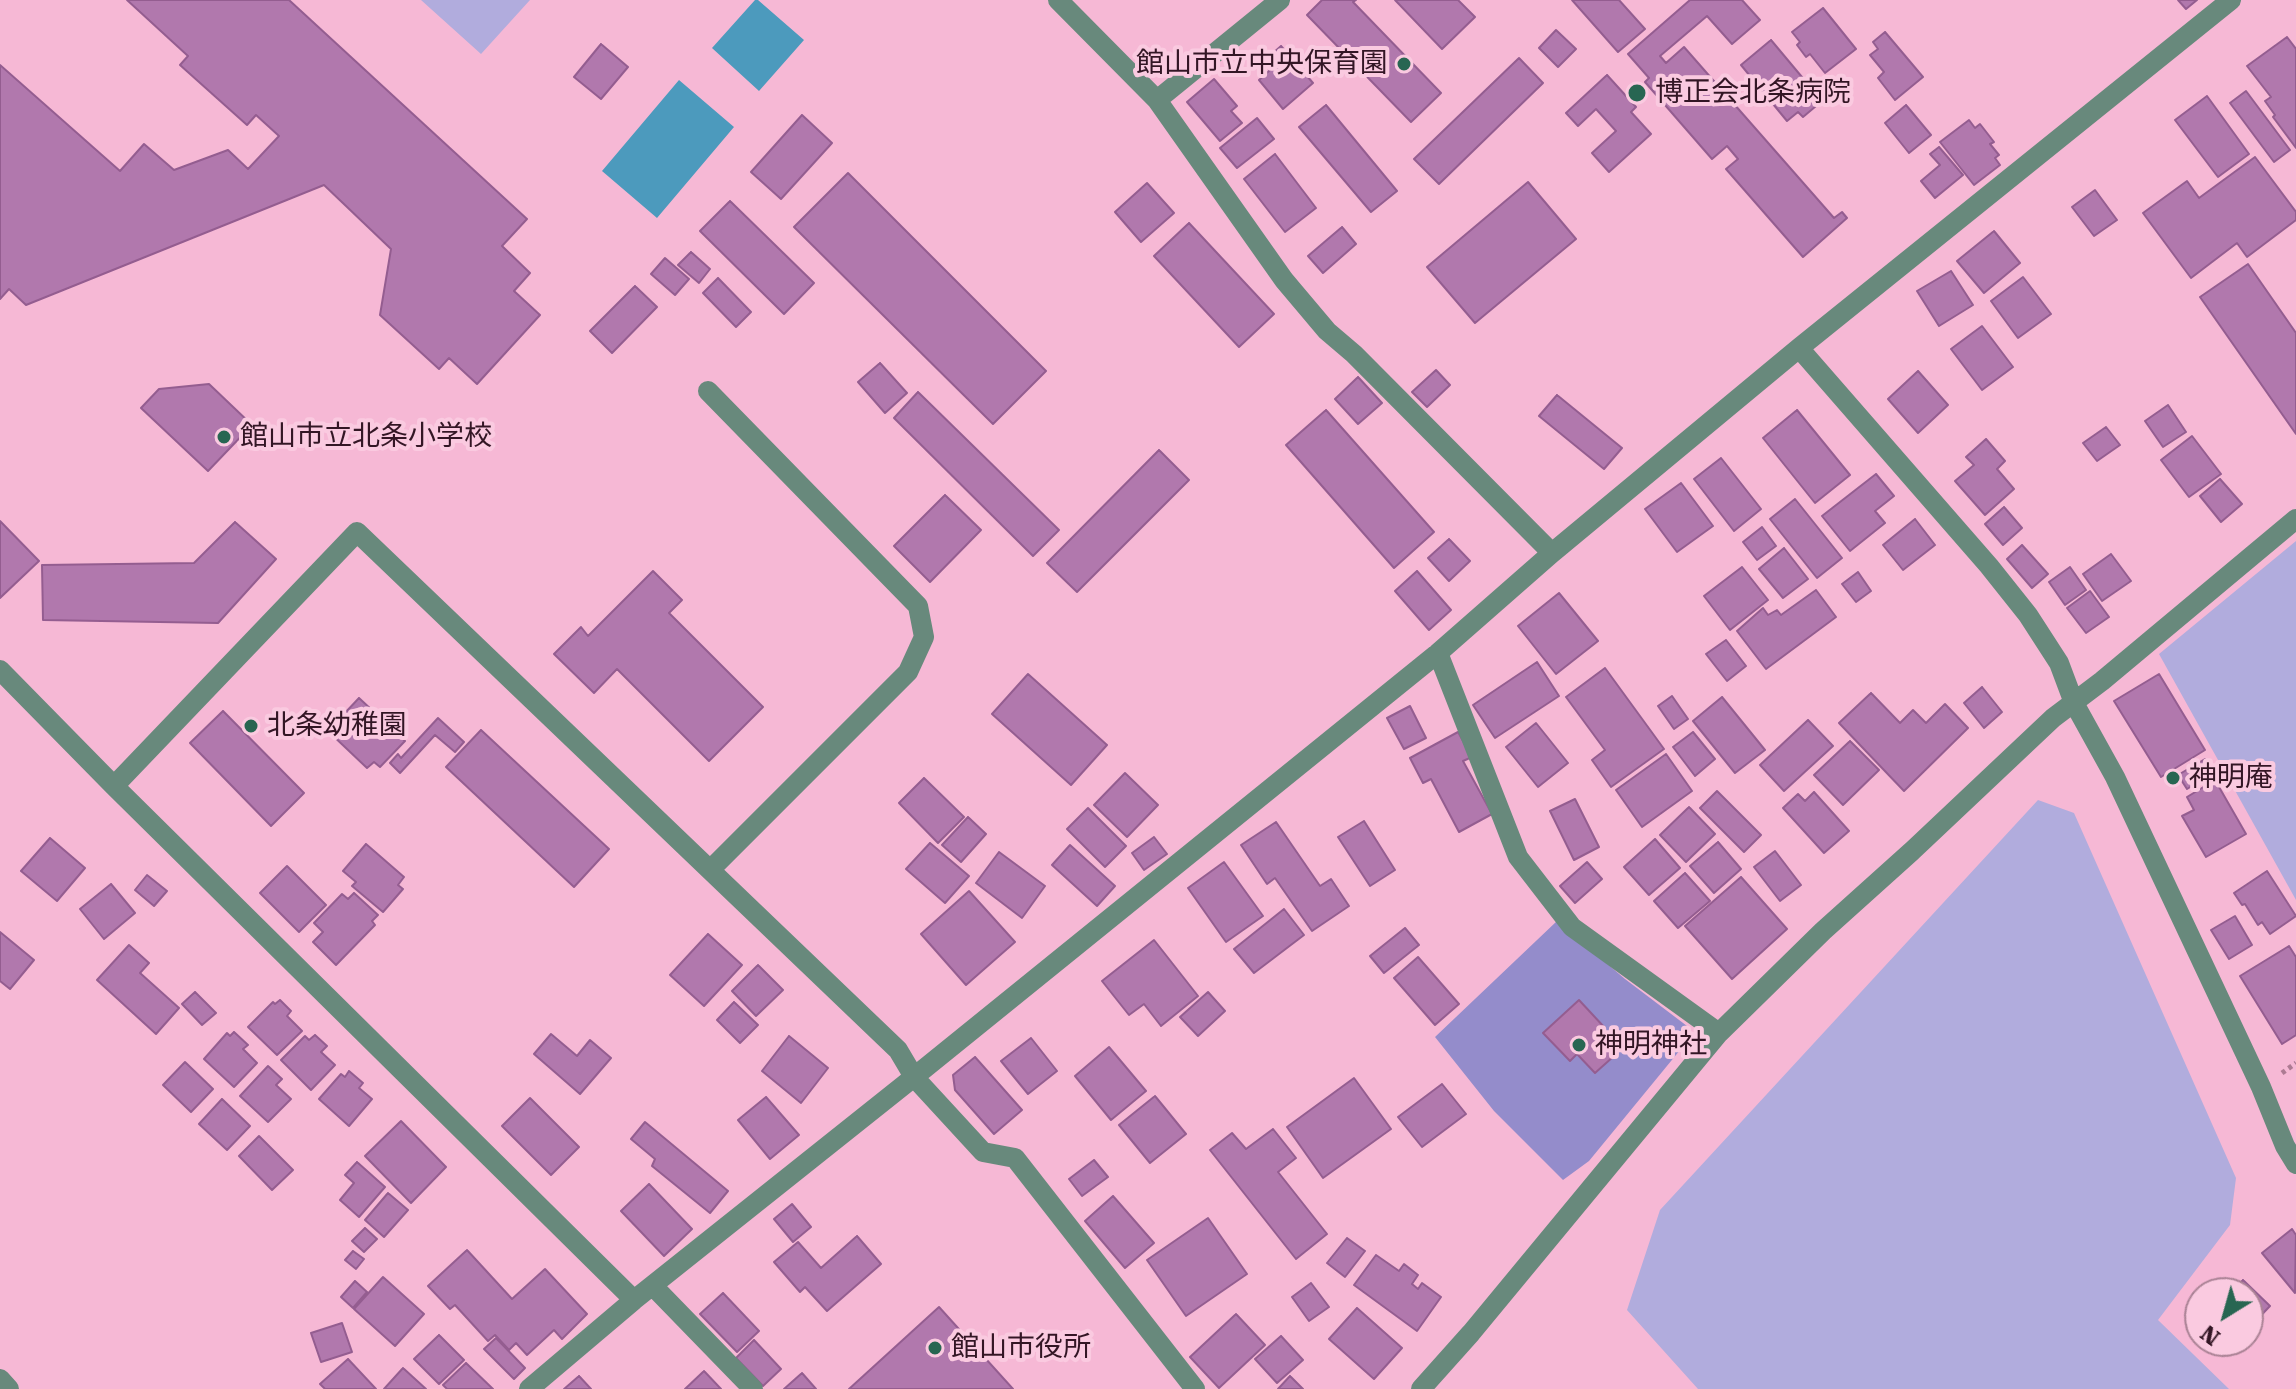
<!DOCTYPE html>
<meta charset="utf-8">
<style>
body{margin:0}
#map{position:relative;width:2296px;height:1389px;overflow:hidden;background:#f6b8d5;font-family:"Roboto Serif",serif}
canvas{display:block}
.north{position:absolute;left:2184px;top:1277px;width:80px;height:80px;box-sizing:border-box;background:#facae0;border:2px solid #aa8295;border-radius:50%;rotate:217deg;font-size:22px;font-weight:700;line-height:32px;text-align:center;color:#331625}
.north::after{content:'';display:block;margin:auto;width:28px;height:36px;background:#286652;clip-path:polygon(50% 0,100% 100%,50% 72%,0 100%)}
</style>
<div id="map">
<canvas width="2296" height="1389"></canvas>
<div class="north">N</div>
</div>
<script>
const ctx = document.querySelector('canvas').getContext('2d');
ctx.lineJoin = 'round';
function paint(path, color) { ctx.fillStyle = color; ctx.fill(path, 'evenodd'); }
const shape = rows => new Path2D(rows.map(r => 'M' + r).join(''));
function strokePath(path, color, width, dash) { ctx.strokeStyle = color; ctx.lineWidth = width; ctx.lineCap = dash ? 'butt' : 'round'; ctx.setLineDash(dash || []); ctx.stroke(path); }
function drawText(font, color, halo, rows, align = 'center') {
  ctx.font = font + ' "Roboto Serif","Noto Sans JP",serif'; ctx.lineWidth = 8; ctx.setLineDash([]); ctx.textBaseline = 'middle'; ctx.strokeStyle = halo; ctx.fillStyle = color; for (const [text, x, y, turn = 0] of rows) {
    ctx.save(); ctx.translate(x, y); ctx.rotate((+turn || 0) * Math.PI / 180); ctx.textAlign = isNaN(turn) ? turn : align; if (halo) ctx.strokeText(text, 0, 0); ctx.fillText(text, 0, 0); ctx.restore();
  }
}
paint(shape([
 [421,0,530,0,481,54],
 [2296,541,2296,900,2159,654],
 [2038,800,2074,813,2236,1178,2230,1225,2158,1320,2229,1389,1698,1389,1627,1310,1660,1210]
]), '#b1acdd');
paint(shape([
 [1557,921,1625,979,1687,1026,1685,1044,1589,1161,1563,1180,1494,1111,1435,1037]
]), '#948ccb');
paint(shape([
 [755,0,758,0,804,40,759,91,712,48],
 [679,80,734,127,657,218,602,171]
]), '#4c9abd');
const building = shape([
 [127,0,289,0,527,219,502,246,530,273,514,291,540,315,477,384,449,358,439,369,380,315,391,249,324,185,26,305,9,289,0,299,0,65,120,171,144,144,174,170,228,150,248,169,279,136,256,115,247,125,180,65,188,56,127,0],
 [1322,0,1356,0,1353,2,1441,93,1411,122,1307,15,1322,0],
 [1395,0,1458,0,1475,17,1442,49,1395,0],
 [1572,0,1619,0,1645,29,1618,52,1572,0],
 [1690,0,1742,0,1760,20,1732,44,1707,16,1660,56,1666,63,1684,47,1834,218,1842,212,1847,218,1803,257,1726,169,1738,159,1727,146,1712,159,1645,82,1649,78,1628,54,1690,0],
 [2178,0,2197,0,2186,9,2178,0],
 [1823,8,1856,49,1825,73,1810,54,1806,57,1797,45,1800,42,1792,32,1823,8],
 [1556,30,1576,49,1558,67,1539,48,1556,30],
 [1885,32,1923,77,1895,100,1878,78,1884,72,1870,55,1878,49,1873,42,1885,32],
 [2287,37,2296,49,2296,148,2273,117,2275,115,2265,101,2271,97,2247,66,2287,37],
 [1771,40,1822,101,1803,117,1798,112,1787,121,1741,65,1771,40],
 [601,44,628,67,601,99,574,77,601,44],
 [1281,46,1313,83,1283,109,1259,80,1270,70,1263,62,1281,46],
 [1519,58,1543,83,1439,184,1414,159,1519,58],
 [1607,75,1636,107,1631,112,1651,134,1609,172,1592,153,1616,131,1596,109,1578,126,1566,113,1607,75],
 [1214,79,1237,106,1231,111,1242,123,1220,141,1187,102,1214,79],
 [2246,91,2290,150,2274,162,2230,103,2246,91],
 [2207,96,2249,154,2218,177,2175,120,2207,96],
 [1326,105,1397,191,1371,212,1299,127,1326,105],
 [1906,105,1931,135,1909,153,1885,123,1906,105],
 [802,115,832,143,781,199,751,172,802,115],
 [1257,118,1274,139,1237,168,1220,148,1257,118],
 [1969,120,1975,128,1980,124,1994,142,1990,144,1999,155,1995,158,2000,165,1974,185,1940,142,1969,120],
 [1939,147,1963,175,1935,198,1921,181,1940,165,1930,154,1939,147],
 [1275,154,1316,208,1285,232,1244,179,1275,154],
 [2255,157,2296,212,2296,220,2247,257,2237,243,2191,278,2143,213,2187,181,2199,198,2255,157],
 [848,173,1046,371,993,424,794,227,848,173],
 [1528,182,1576,239,1475,323,1427,267,1528,182],
 [1147,183,1174,213,1141,242,1115,212,1147,183],
 [2095,190,2117,220,2094,236,2072,207,2095,190],
 [730,201,814,283,784,314,700,231,730,201],
 [1189,223,1274,314,1239,347,1154,256,1189,223],
 [1342,227,1356,244,1323,273,1308,256,1342,227],
 [1994,231,2020,263,1984,293,1957,261,1994,231],
 [691,252,710,269,699,283,678,265,691,252],
 [665,258,689,279,675,295,651,274,665,258],
 [2248,264,2296,333,2296,434,2200,297,2248,264],
 [1951,271,1973,305,1939,326,1917,291,1951,271],
 [2023,277,2051,314,2018,338,1991,301,2023,277],
 [718,278,751,312,736,327,703,293,718,278],
 [635,286,657,307,612,353,590,331,635,286],
 [1982,326,2013,367,1982,390,1951,349,1982,326],
 [880,363,907,393,885,413,858,382,880,363],
 [1436,370,1450,385,1427,407,1412,392,1436,370],
 [1918,371,1948,405,1918,433,1888,399,1918,371],
 [1358,377,1382,403,1358,424,1335,399,1358,377],
 [209,384,252,425,208,471,141,408,159,389,209,384],
 [918,392,1059,530,1033,556,894,418,918,392],
 [1557,395,1622,448,1604,469,1539,416,1557,395],
 [2168,405,2186,432,2163,447,2145,421,2168,405],
 [1326,410,1434,532,1394,568,1286,445,1326,410],
 [1797,410,1850,475,1815,503,1763,438,1797,410],
 [2106,427,2120,445,2097,461,2083,443,2106,427],
 [2192,436,2221,474,2189,497,2161,460,2192,436],
 [1986,439,2005,461,1997,469,2014,489,1985,515,1955,481,1974,465,1966,457,1986,439],
 [1159,450,1189,480,1077,592,1047,563,1159,450],
 [1721,458,1761,509,1734,531,1694,479,1721,458],
 [1876,474,1894,496,1875,511,1885,523,1850,551,1822,516,1876,474],
 [2220,479,2242,504,2221,522,2200,496,2220,479],
 [1681,483,1713,526,1677,552,1645,509,1681,483],
 [945,495,981,530,930,582,894,546,945,495],
 [1795,499,1842,558,1817,578,1770,519,1795,499],
 [2004,507,2022,528,2003,545,1985,524,2004,507],
 [1915,519,1935,545,1903,570,1883,545,1915,519],
 [0,521,39,561,0,598,0,521],
 [235,522,276,559,218,623,43,620,42,565,194,563,235,522],
 [1762,527,1776,546,1757,560,1743,542,1762,527],
 [1449,539,1470,561,1449,581,1428,558,1449,539],
 [2022,545,2048,574,2032,588,2007,559,2022,545],
 [1784,548,1808,579,1783,598,1759,569,1784,548],
 [2111,554,2131,581,2102,601,2083,574,2111,554],
 [1742,567,1768,600,1730,630,1704,596,1742,567],
 [2070,567,2086,590,2065,605,2049,582,2070,567],
 [653,571,682,600,669,613,763,707,709,761,617,669,594,693,554,654,581,627,588,636,653,571],
 [1417,571,1451,610,1429,630,1395,591,1417,571],
 [1858,572,1871,591,1856,602,1842,584,1858,572],
 [1816,590,1836,617,1766,669,1737,631,1763,608,1768,615,1777,610,1781,615,1816,590],
 [2090,591,2109,617,2086,633,2067,608,2090,591],
 [1559,593,1598,641,1556,674,1518,626,1559,593],
 [1726,640,1746,666,1727,681,1706,654,1726,640],
 [1537,662,1559,696,1495,738,1473,705,1537,662],
 [1605,668,1664,749,1611,787,1592,760,1605,750,1566,697,1605,668],
 [1028,674,1107,745,1071,785,992,714,1028,674],
 [2159,674,2205,750,2161,777,2114,701,2159,674],
 [1982,687,2002,712,1984,728,1964,703,1982,687],
 [1871,693,1900,723,1913,710,1926,723,1945,704,1968,728,1904,791,1839,723,1871,693],
 [1672,696,1688,719,1674,729,1658,706,1672,696],
 [1722,697,1765,750,1735,773,1693,721,1722,697],
 [359,698,405,741,380,767,374,762,367,768,328,731,359,698],
 [1410,706,1426,738,1404,749,1387,718,1410,706],
 [223,711,304,793,271,826,190,743,223,711],
 [438,718,464,742,455,752,435,735,400,773,390,763,398,754,401,758,438,718],
 [1808,720,1833,746,1784,791,1760,765,1808,720],
 [1536,723,1568,763,1538,787,1506,747,1536,723],
 [481,730,609,849,574,887,446,767,481,730],
 [1458,732,1472,757,1463,761,1492,814,1459,832,1431,779,1423,783,1410,758,1458,732],
 [1693,732,1715,759,1695,776,1673,747,1693,732],
 [1850,741,1879,770,1843,805,1814,775,1850,741],
 [1666,754,1692,791,1642,827,1616,790,1666,754],
 [2205,759,2213,773,2187,789,2178,775,2205,759],
 [1125,773,1158,805,1127,837,1094,805,1125,773],
 [924,778,964,817,938,843,899,803,924,778],
 [2215,780,2246,834,2206,857,2182,816,2194,810,2187,797,2215,780],
 [1717,791,1761,835,1744,852,1700,808,1717,791],
 [1814,792,1849,831,1824,853,1783,808,1798,794,1805,801,1814,792],
 [1575,799,1599,847,1574,860,1550,811,1575,799],
 [1689,807,1715,834,1686,862,1660,835,1689,807],
 [1088,808,1126,846,1105,867,1067,829,1088,808],
 [968,817,986,834,961,862,942,845,968,817],
 [1364,821,1395,870,1370,886,1338,837,1364,821],
 [1276,822,1320,886,1331,879,1349,906,1312,931,1275,878,1267,884,1241,845,1276,822],
 [1154,837,1167,854,1144,870,1132,853,1154,837],
 [50,838,85,868,57,901,21,871,50,838],
 [1655,839,1680,868,1649,895,1624,867,1655,839],
 [1718,842,1741,869,1714,893,1690,866,1718,842],
 [930,843,969,876,945,903,906,869,930,843],
 [366,844,404,877,398,885,403,889,383,912,352,886,356,882,343,871,366,844],
 [1070,845,1115,886,1097,906,1052,865,1070,845],
 [1775,851,1801,885,1780,901,1754,867,1775,851],
 [999,852,1045,886,1022,918,976,883,999,852],
 [1224,862,1263,916,1226,942,1188,888,1224,862],
 [1587,862,1602,879,1575,903,1560,886,1587,862],
 [287,866,326,905,299,932,260,893,287,866],
 [2267,871,2296,916,2270,934,2262,922,2258,925,2245,904,2242,905,2234,893,2267,871],
 [1685,873,1710,901,1678,928,1654,901,1685,873],
 [147,875,167,891,154,906,135,890,147,875],
 [1741,877,1787,929,1732,979,1685,926,1741,877],
 [111,884,135,913,104,939,80,909,111,884],
 [969,891,1015,942,966,985,921,934,969,891],
 [354,893,378,915,372,921,375,925,336,965,313,942,323,932,314,923,342,894,348,899,354,893],
 [1284,909,1304,935,1254,973,1234,949,1284,909],
 [2235,916,2252,945,2229,959,2211,930,2235,916],
 [1405,928,1419,945,1384,973,1370,956,1405,928],
 [0,932,34,960,10,989,0,981,0,932],
 [708,934,742,965,704,1006,670,975,708,934],
 [1154,940,1198,996,1161,1026,1144,1004,1129,1015,1102,981,1154,940],
 [129,945,149,963,140,973,179,1008,156,1034,97,980,129,945],
 [2289,946,2296,957,2296,1035,2282,1044,2240,976,2289,946],
 [1418,957,1459,1004,1435,1025,1394,978,1418,957],
 [758,965,783,990,756,1016,732,991,758,965],
 [195,992,216,1013,202,1025,182,1004,195,992],
 [1208,992,1225,1011,1198,1036,1180,1017,1208,992],
 [280,1000,291,1011,287,1016,302,1031,277,1055,248,1027,273,1002,275,1004,280,1000],
 [1579,1000,1605,1028,1595,1036,1614,1056,1595,1073,1577,1054,1570,1061,1543,1033,1579,1000],
 [734,1002,758,1025,740,1043,717,1020,734,1002],
 [234,1032,248,1045,243,1049,257,1063,234,1087,204,1059,227,1033,230,1036,234,1032],
 [551,1034,577,1056,590,1040,611,1058,580,1094,534,1054,551,1034],
 [315,1035,327,1046,321,1052,335,1065,311,1090,281,1060,305,1036,309,1040,315,1035],
 [789,1036,828,1068,801,1103,762,1071,789,1036],
 [1031,1038,1057,1071,1028,1094,1001,1061,1031,1038],
 [1109,1047,1146,1091,1111,1120,1075,1076,1109,1047],
 [975,1057,1022,1110,994,1134,955,1090,953,1075,975,1057],
 [185,1062,213,1089,191,1112,163,1085,185,1062],
 [268,1066,282,1079,276,1085,291,1099,268,1122,240,1096,268,1066],
 [349,1071,363,1083,359,1088,372,1099,349,1126,319,1099,341,1074,345,1077,349,1071],
 [1354,1078,1391,1129,1323,1178,1287,1127,1354,1078],
 [1442,1084,1466,1114,1422,1147,1398,1117,1442,1084],
 [1155,1096,1186,1134,1150,1163,1119,1125,1155,1096],
 [766,1097,799,1135,770,1159,738,1120,766,1097],
 [530,1098,579,1147,551,1175,502,1126,530,1098],
 [222,1099,250,1126,227,1150,199,1124,222,1099],
 [401,1121,446,1167,411,1203,365,1156,401,1121],
 [645,1122,728,1191,710,1213,652,1166,655,1159,631,1139,645,1122],
 [1273,1129,1296,1158,1278,1172,1327,1234,1296,1259,1210,1150,1232,1133,1246,1149,1273,1129],
 [259,1136,293,1170,272,1190,239,1156,259,1136],
 [1094,1160,1108,1177,1082,1196,1069,1179,1094,1160],
 [357,1162,385,1187,359,1217,340,1200,354,1183,345,1175,357,1162],
 [649,1184,692,1229,664,1256,621,1211,649,1184],
 [388,1193,408,1210,384,1237,365,1220,388,1193],
 [1113,1196,1154,1243,1125,1268,1085,1221,1113,1196],
 [792,1204,811,1227,793,1242,774,1219,792,1204],
 [1208,1218,1247,1274,1186,1316,1147,1260,1208,1218],
 [365,1228,377,1239,364,1252,352,1241,365,1228],
 [2292,1229,2296,1235,2295,1293,2262,1253,2292,1229],
 [857,1236,881,1264,827,1311,805,1287,800,1292,774,1262,798,1242,821,1268,857,1236],
 [1347,1238,1365,1251,1345,1277,1327,1263,1347,1238],
 [467,1250,512,1299,545,1269,587,1314,562,1339,554,1330,527,1355,516,1343,509,1350,495,1335,488,1341,455,1305,450,1309,428,1286,467,1250],
 [353,1251,364,1259,356,1269,345,1260,353,1251],
 [1376,1255,1399,1271,1404,1264,1418,1275,1412,1284,1418,1289,1422,1283,1441,1297,1417,1331,1354,1285,1376,1255],
 [383,1277,424,1314,395,1346,354,1309,383,1277],
 [2243,1280,2270,1306,2248,1329,2248,1293,2230,1293,2243,1280],
 [355,1281,367,1292,353,1308,341,1297,355,1281],
 [1311,1283,1329,1307,1309,1321,1292,1297,1311,1283],
 [723,1293,759,1331,737,1352,700,1314,723,1293],
 [939,1307,1013,1389,849,1389,939,1307],
 [1357,1308,1402,1348,1374,1379,1329,1339,1357,1308],
 [1236,1314,1265,1345,1219,1388,1190,1357,1236,1314],
 [342,1323,352,1352,321,1362,311,1333,342,1323],
 [439,1335,464,1360,439,1384,414,1359,439,1335],
 [1281,1336,1303,1360,1277,1383,1255,1359,1281,1336],
 [496,1338,525,1368,514,1379,484,1349,496,1338],
 [754,1340,781,1369,763,1386,736,1358,754,1340],
 [348,1359,376,1389,325,1389,320,1384,348,1359],
 [466,1363,493,1389,447,1389,443,1385,466,1363],
 [403,1368,426,1389,384,1389,403,1368],
 [704,1371,721,1389,685,1389,704,1371],
 [802,1373,816,1389,784,1389,802,1373],
 [579,1376,591,1389,564,1389,579,1376],
 [1290,1376,1303,1389,1278,1389,1290,1376]
]);
paint(building, '#b178ad');
strokePath(building, '#945d90', 2);
strokePath(shape([
 [2282,1073,2296,1063]
]), '#ad7b93', 5, [4, 4]);
strokePath(shape([
 [1058,0,1157,100,1284,280,1327,331,1354,354,1552,553],
 [1157,100,1280,0],
 [1799,348,1989,566,2028,615,2059,663,2074,703,2115,777,2261,1087,2285,1146,2296,1164],
 [708,391,918,606,924,637,908,672,710,870],
 [1438,653,1518,857,1572,927,1719,1033],
 [0,670,114,786,634,1300],
 [114,786,357,532,898,1050,914,1077,983,1152,1015,1158,1195,1389],
 [653,1286,753,1389],
 [0,1379,9,1389],
 [529,1389,634,1300,914,1077,1438,653,1552,553,1799,348,2231,0],
 [1421,1389,1471,1333,1719,1033,1823,931,1912,851,2053,718,2102,681,2296,519]
]), '#68897c', 20);
for (const [x, y, r, color] of [
 [1404,64,8,"#286652"],
 [1637,93,10,"#286652"],
 [224,437,8,"#286652"],
 [251,726,8,"#286652"],
 [2173,778,8,"#286652"],
 [1579,1045,8,"#286652"],
 [935,1348,8,"#286652"]
]) { const dot = new Path2D(); dot.arc(x, y, r, 0, 2 * Math.PI); ctx.fillStyle = color; ctx.fill(dot); strokePath(dot, '#facae0', 3); }
drawText('28px', '#331625', '#facae0', [
 ["館山市立中央保育園",1388,64,"right"],
 ["博正会北条病院",1655,93],
 ["館山市立北条小学校",240,437],
 ["北条幼稚園",267,726],
 ["神明庵",2189,778],
 ["神明神社",1595,1045],
 ["館山市役所",951,1348]
], 'left');
</script>
